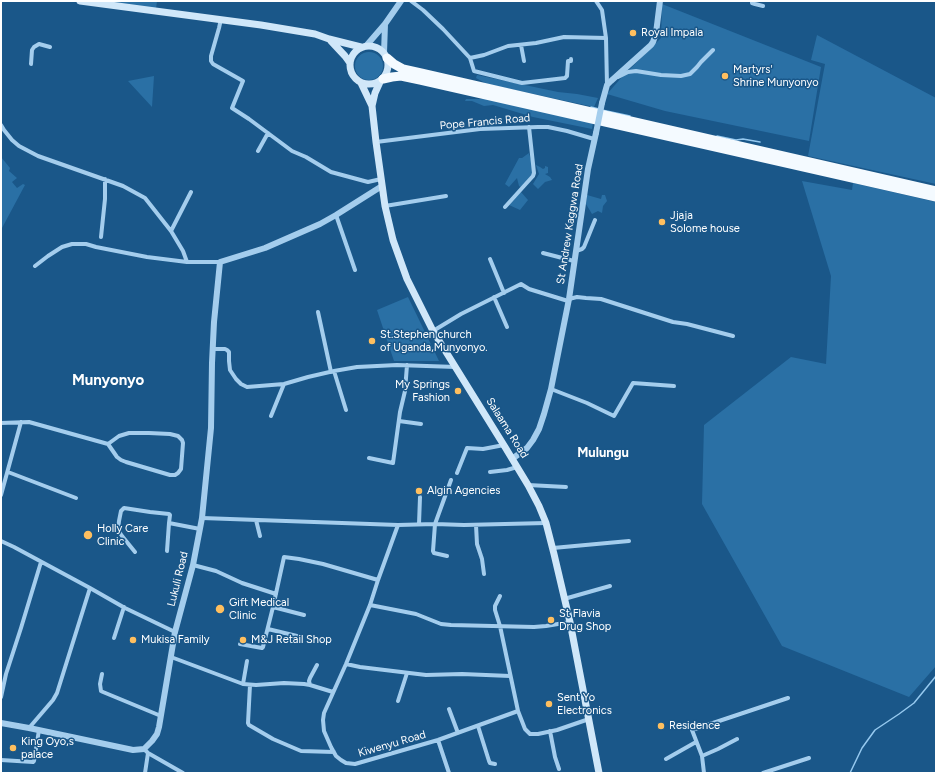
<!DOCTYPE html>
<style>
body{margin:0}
#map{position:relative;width:937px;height:774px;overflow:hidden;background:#1a5789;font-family:Figtree,sans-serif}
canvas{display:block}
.frame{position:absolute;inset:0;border:2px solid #fff;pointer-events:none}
</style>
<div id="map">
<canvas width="937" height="774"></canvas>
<div class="frame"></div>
</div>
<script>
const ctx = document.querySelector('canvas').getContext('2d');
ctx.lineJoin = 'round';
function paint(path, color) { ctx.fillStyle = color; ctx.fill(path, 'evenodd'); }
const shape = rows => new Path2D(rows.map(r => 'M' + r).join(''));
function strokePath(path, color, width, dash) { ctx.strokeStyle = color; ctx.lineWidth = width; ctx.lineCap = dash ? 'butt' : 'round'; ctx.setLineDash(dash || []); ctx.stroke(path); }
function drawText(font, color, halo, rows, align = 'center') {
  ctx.font = font + ' Figtree,sans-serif'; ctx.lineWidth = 3; ctx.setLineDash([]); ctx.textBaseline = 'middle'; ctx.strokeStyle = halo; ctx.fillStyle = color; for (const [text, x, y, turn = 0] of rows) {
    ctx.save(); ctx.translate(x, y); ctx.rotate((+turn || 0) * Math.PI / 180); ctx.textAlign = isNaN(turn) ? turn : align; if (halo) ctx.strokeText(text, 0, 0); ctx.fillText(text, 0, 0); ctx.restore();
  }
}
paint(shape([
 [99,1,157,1,156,9],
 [662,4,821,67,809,141,665,111,607,94,621,78,661,38],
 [817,35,936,98,936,184,808,156,825,64,811,60],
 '355 66a14 14 0 1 1 28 0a14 14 0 1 1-28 0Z',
 [477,75,558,92,577,94,598,98,594,107,487,84,476,78],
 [154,76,152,107,128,81],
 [466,99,487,99,593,123,592,129,533,117,493,105,484,106,472,101,465,101],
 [529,153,531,160,533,164,534,173,522,188,519,186,517,178,509,187,505,184,519,158,522,158],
 [1,157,10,168,9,171,17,178,12,182,17,188,23,184,25,185,2,228,1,229],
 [536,165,540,167,543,169,545,168,545,166,548,167,548,173,545,174,550,177,552,180,545,182,538,189,533,184,539,174],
 [802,181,852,190,853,183,936,202,936,666,909,697,782,646,702,504,704,425,791,357,826,364,831,276],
 [521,192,528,200,520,210,509,205],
 [587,195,601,199,602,195,605,195,607,201,603,206,602,213,598,211,592,214,586,204],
 [408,297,439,361,394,361,377,310]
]), '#2a70a5');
strokePath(shape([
 [591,107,599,109],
 [602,110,630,116],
 [717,136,736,140,743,139,760,142],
 [850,773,862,748,875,730,899,714,914,703,936,676]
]), '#96c9ef', 1.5);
strokePath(shape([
 [411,1,423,10,443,29,470,58,474,71,522,83,548,80,565,78,567,76,568,61,571,61,571,59],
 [596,1,602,10,606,38],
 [752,1,752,3,755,4,763,6],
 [221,19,219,28,211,56,211,61,213,64,243,81,232,108,249,119,292,151,306,157,331,172,368,182,381,179],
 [521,45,524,61],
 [470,58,484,55,508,46,536,43,564,37,606,38,607,85],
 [31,64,32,50,34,47,39,44,50,47],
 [618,77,628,72,636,71,661,75,681,76,690,74,697,67,701,62,713,50],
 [1,125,4,130,12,140,19,146,38,156,123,186,145,198,171,231,183,251,187,262],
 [376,142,480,129,538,127,548,127,567,131,594,139],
 [258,151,268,133],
 [385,206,446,196],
 [505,207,533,176,534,173,529,127],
 [336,215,355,270],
 [171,231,191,192],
 [101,237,105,199,105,179],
 [576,251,582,249,584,247,595,220],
 [543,253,574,261],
 [490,259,504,293],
 [35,266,48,256,62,247,72,244,86,244,96,247,147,257,187,262,220,262],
 [494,297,507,327],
 [569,299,577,297,586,298,601,299,673,322,687,324,733,336],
 [318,312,331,372],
 [433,331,461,314,521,284,529,289,568,301],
 [213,349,225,349,227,350,229,352,229,361,230,370,236,379,241,384,247,387,284,384,308,377,334,371,357,367,397,365,456,367],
 [334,371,346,410],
 [551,389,587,403,614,416,633,383,674,386],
 [271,416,284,384],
 [399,421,421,424],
 [1,423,29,422,108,444,117,457,121,460,126,462,170,475,175,475,178,473,181,469,183,443,182,440,178,436,170,434,149,433,129,433,119,436,108,444],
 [369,458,393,463,400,412,405,391,407,365],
 [8,472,76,498],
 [490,472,507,470,517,467],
 [457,473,467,448,483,449,504,445],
 [528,485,566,487],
 [1,495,21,422],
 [202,518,398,525,435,524,464,525,546,523],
 [256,520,260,536],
 [419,524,420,497],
 [398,525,378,580,370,605,346,664,324,713,323,720,324,731,331,747,336,756,341,760,346,763,355,764,438,740,518,711],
 [476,525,477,544,482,559,484,574],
 [1,541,14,547,90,588,125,608,175,632],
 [553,548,629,541],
 [167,551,169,523],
 [135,552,122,536,118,530,119,521,121,511,124,508,150,512,169,514,170,515,169,523,200,529],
 [447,556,434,553,433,551,435,524,451,480],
 [193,565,216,571,242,583,276,594],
 [500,596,495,606,495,610,500,626,518,711,525,729,530,734,538,734,557,730,589,719],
 [564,599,610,586],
 [370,605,416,614,441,624,451,625,534,627,546,626,570,622],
 [273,607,304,615],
 [268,629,301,637],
 [114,638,124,607],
 [240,644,262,648,263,647,273,607,284,557,299,559,323,564,378,580],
 [171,657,243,684,256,685,284,683,304,684,310,685,333,692],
 [346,664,360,667,426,675,462,674,510,676],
 [102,674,100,684,101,691,103,692,161,716],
 [243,684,247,661],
 [250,685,248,723,249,725,273,739,301,751,334,752],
 [310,685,309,681,310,678,317,665],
 [1,697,6,674,21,628,41,562],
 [398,701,407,673],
 [449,709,458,733],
 [478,726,489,761,490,763,495,764],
 [29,728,53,700,57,693,90,588],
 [550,731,555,757,559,769],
 [438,740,449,773],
 [144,749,148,753,183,773],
 [702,756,718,749,737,739],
 [666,759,696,742],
 [1,760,33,762,34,761,39,730],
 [145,773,148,753],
 [704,773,702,756,692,730,788,698],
 [763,773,809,758]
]), '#a4cded', 4);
strokePath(shape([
 [366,46,385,24,401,1],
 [384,53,385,24],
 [602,103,607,85,611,81,651,45,653,42,656,33,660,1],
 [512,459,527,448,533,440,539,429,544,414,551,389,569,299,588,169,596,133],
 [1,723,29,728,133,750,144,749,152,741,157,734,159,727,175,632,193,565,202,518,211,428,212,363,214,322,220,262,265,248,320,224,336,215,382,186]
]), '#a4cded', 6);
strokePath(shape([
 [80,1,261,25,315,34,329,39,361,47],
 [331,41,345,56,350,63],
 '350 65a19 19 0 1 1 38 0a19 19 0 1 1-38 0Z',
 [380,82,375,93,372,106,376,142,385,206,393,240,407,279,433,331,505,447,528,485,539,506,546,523,554,554,570,622,599,773],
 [361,83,372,106]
]), '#d0e7f9', 7);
strokePath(shape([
 [387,58,394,64,403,69,421,73,936,191],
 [383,79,392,77,401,76,420,80,936,197]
]), '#f4faff', 9);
strokePath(shape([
 [596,133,602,103]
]), '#a4cded', 6);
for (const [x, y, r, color] of [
 [633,33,4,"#ffbf5f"],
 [725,76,4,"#ffbf5f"],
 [662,222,4,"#ffbf5f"],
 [372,341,4,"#ffbf5f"],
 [458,391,4,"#ffbf5f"],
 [419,491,4,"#ffbf5f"],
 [88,535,5,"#ffbf5f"],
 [220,609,5,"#ffbf5f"],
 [551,620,4,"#ffbf5f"],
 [133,640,4,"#ffbf5f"],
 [243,640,4,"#ffbf5f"],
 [549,704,4,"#ffbf5f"],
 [661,726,4,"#ffbf5f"],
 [13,748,4,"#ffbf5f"]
]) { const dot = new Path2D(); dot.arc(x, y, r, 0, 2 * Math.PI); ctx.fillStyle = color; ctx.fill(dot); strokePath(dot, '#1a5789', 1.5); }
drawText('11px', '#fff', '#1a5789', [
 ["Royal Impala",641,33],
 ["Martyrs'",733,70],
 ["Shrine Munyonyo",733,83],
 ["Jjaja",670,216],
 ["Solome house",670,229],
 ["St.Stephen church",380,335],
 ["of Uganda,Munyonyo.",380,348],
 ["My Springs",450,385,"right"],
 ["Fashion",450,398,"right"],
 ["Algin Agencies",427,491],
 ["Holly Care",97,529],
 ["Clinic",97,542],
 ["Gift Medical",229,603],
 ["Clinic",229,616],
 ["St Flavia",559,614],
 ["Drug Shop",559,627],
 ["Mukisa Family",141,640],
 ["M&J Retail Shop",251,640],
 ["Sent Yo",557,698],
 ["Electronics",557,711],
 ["Residence",669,726],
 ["King Oyo,s",21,742],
 ["palace",21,755]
], 'left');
drawText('11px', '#fff', '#1a5789', [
 ["Pope Francis Road",485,122,-5],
 ["St Andrew Kaggwa Road",570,224,-81],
 ["Salaama Road",507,428,58],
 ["Lukuli Road",178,579,-76],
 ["Kiwenyu Road",392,744,-16]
]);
drawText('bold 13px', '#fff', '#1a5789', [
 ["Mulungu",603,453]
]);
drawText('bold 15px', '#fff', '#1a5789', [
 ["Munyonyo",108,381]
]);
</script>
